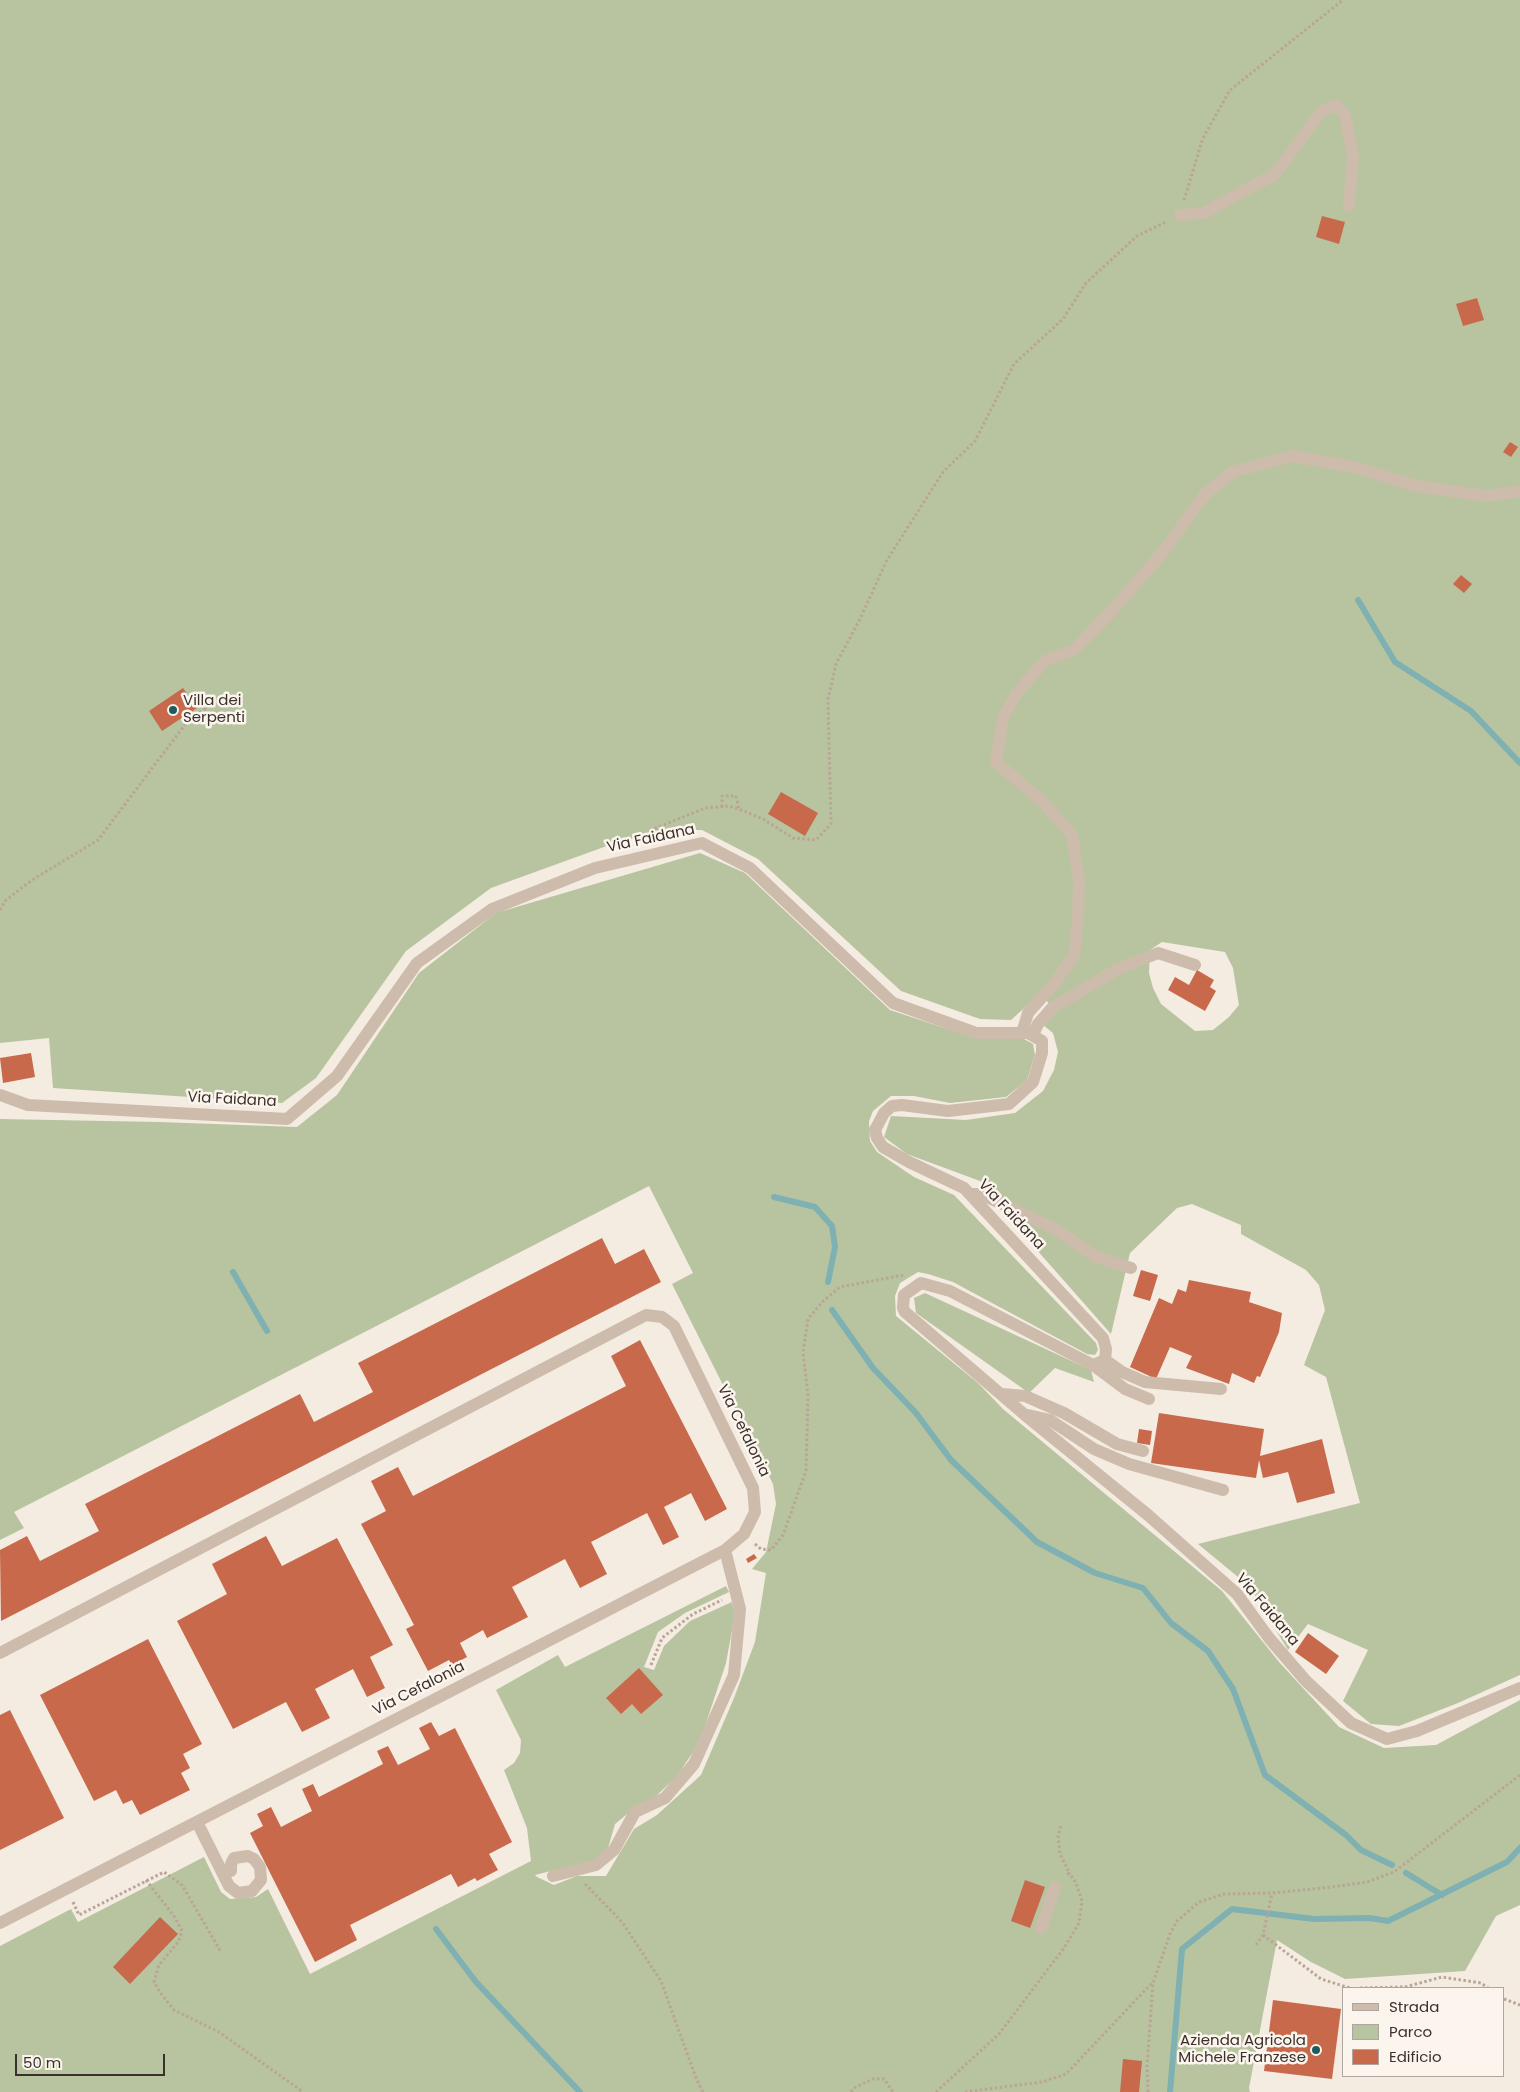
<!DOCTYPE html>
<style>
body{margin:0}
#map{position:relative;width:1520px;height:2092px;overflow:hidden;background:#f4ebe1;font-family:Poppins,sans-serif}
canvas{display:block}
.legend{position:absolute;left:1342px;top:1987px;width:162px;height:90px;box-sizing:border-box;background:#fbf5ee;border:1px solid #aea6a0;margin:0;padding:6px 9px;list-style:none;font-size:15px;color:#3b302b}
.legend li{display:flex;align-items:center;gap:10px;height:25px}
.legend b{width:25px;border:1px solid #aea6a0}
.scale{position:absolute;left:15px;top:2054px;width:150px;height:22px;box-sizing:border-box;border:2px solid #3b302b;border-top:0;padding-left:6px;font-size:15px;line-height:18px;white-space:nowrap;color:#3b302b;-webkit-text-stroke:4px #fbf5ee;paint-order:stroke}
</style>
<div id="map">
<canvas width="1520" height="2092"></canvas>
<ul class="legend">
<li><b style="height:6px;background:#cdbbac"></b>Strada</li>
<li><b style="height:14px;background:#b8c4a0"></b>Parco</li>
<li><b style="height:14px;background:#c8694b"></b>Edificio</li>
</ul>
<div class="scale">50 m</div>
</div>
<script>
const ctx = document.querySelector('canvas').getContext('2d');
ctx.lineJoin = 'round';
function paint(path, color) { ctx.fillStyle = color; ctx.fill(path, 'evenodd'); }
const shape = rows => new Path2D(rows.map(r => 'M' + r).join(''));
function strokePath(path, color, width, dash) { ctx.strokeStyle = color; ctx.lineWidth = width; ctx.lineCap = dash ? 'butt' : 'round'; ctx.setLineDash(dash || []); ctx.stroke(path); }
function drawText(font, color, halo, rows, align = 'center') {
  ctx.font = font + ' Poppins,sans-serif'; ctx.lineWidth = 5; ctx.setLineDash([]); ctx.textBaseline = 'middle'; ctx.strokeStyle = halo; ctx.fillStyle = color; for (const [text, x, y, turn = 0] of rows) {
    ctx.save(); ctx.translate(x, y); ctx.rotate((+turn || 0) * Math.PI / 180); ctx.textAlign = isNaN(turn) ? turn : align; if (halo) ctx.strokeText(text, 0, 0); ctx.fillText(text, 0, 0); ctx.restore();
  }
}
paint(shape([
 [0,0,1520,0,1520,1675,1458,1703,1399,1726,1371,1724,1343,1701,1368,1650,1308,1624,1288,1650,1249,1586,1198,1544,1360,1503,1326,1377,1304,1365,1325,1310,1319,1285,1306,1270,1241,1234,1241,1225,1192,1204,1177,1208,1130,1253,1111,1334,991,1198,980,1181,907,1154,884,1137,891,1116,966,1120,1015,1113,1043,1091,1054,1070,1058,1052,1053,1033,1043,1025,1055,1012,1041,993,1011,1020,980,1019,901,991,758,859,702,830,667,830,615,843,491,888,406,951,316,1078,282,1103,53,1088,49,1038,0,1043],
 [1162,942,1225,952,1233,968,1239,1005,1229,1017,1213,1030,1195,1031,1161,1004,1153,988,1149,973,1150,950],
 [700,853,745,873,890,1010,978,1039,1024,1039,1033,1044,1035,1055,1027,1080,1006,1097,950,1103,914,1096,891,1096,873,1111,869,1121,870,1141,877,1152,914,1177,954,1195,1096,1343,1098,1350,1095,1355,1087,1354,953,1282,928,1274,918,1272,900,1283,895,1296,896,1316,978,1383,1003,1409,1222,1591,1279,1662,1339,1727,1384,1748,1436,1745,1520,1700,1520,1905,1496,1916,1465,1971,1345,1979,1311,1962,1277,1940,1249,2088,1250,2092,0,2092,0,1946,71,1909,78,1922,204,1857,221,1892,230,1899,256,1897,268,1889,310,1974,531,1861,527,1828,504,1770,514,1763,520,1753,521,1740,496,1690,558,1655,565,1667,726,1586,729,1592,685,1613,658,1632,644,1667,654,1670,664,1646,690,1621,732,1602,735,1614,726,1663,704,1729,693,1752,677,1776,653,1799,638,1805,615,1824,608,1848,595,1860,535,1875,537,1877,554,1885,577,1876,606,1876,634,1829,657,1815,701,1775,734,1698,755,1642,766,1573,752,1569,766,1552,776,1504,773,1484,672,1284,693,1273,649,1186,14,1512,24,1528,0,1540,0,1119,159,1122,297,1127,337,1095,419,973,496,913],
 [925,1293,1091,1370,1094,1382,1055,1368,1029,1393,916,1313,914,1298]
]), '#b8c4a0');
strokePath(shape([
 [1358,600,1395,662,1471,711,1520,763],
 [774,1197,815,1207,832,1226,835,1247,828,1282],
 [233,1272,267,1331],
 [832,1310,873,1368,916,1413,951,1460,1037,1542,1095,1573,1143,1588,1171,1623,1208,1651,1233,1689,1265,1775,1346,1835,1361,1850,1392,1865],
 [1406,1873,1442,1895],
 [436,1929,476,1982,580,2092],
 [1170,2092,1182,1949,1232,1909,1314,1919,1370,1918,1388,1921,1507,1862,1520,1848]
]), '#7fb0b2', 6);
paint(shape([
 [1322,216,1345,222,1339,244,1316,237],
 [1477,298,1484,320,1463,326,1456,304],
 [1510,442,1518,447,1511,457,1503,452],
 [1461,575,1472,584,1464,593,1453,584],
 [183,688,197,708,162,731,149,711],
 [781,792,818,813,805,836,768,814],
 [1197,970,1214,980,1210,987,1216,991,1205,1011,1168,990,1175,977,1189,985],
 [31,1053,35,1077,3,1083,0,1058],
 [602,1238,615,1264,644,1249,661,1282,1,1621,0,1550,27,1536,40,1561,99,1531,85,1504,300,1394,314,1422,373,1392,358,1363],
 [1141,1270,1158,1275,1150,1301,1133,1296],
 [1189,1280,1251,1292,1249,1302,1282,1313,1279,1332,1260,1377,1257,1376,1254,1383,1232,1373,1229,1384,1186,1368,1192,1356,1170,1347,1156,1379,1130,1367,1159,1298,1172,1304,1178,1289,1186,1292],
 [640,1340,727,1509,705,1521,691,1493,664,1507,679,1537,663,1545,647,1513,591,1542,607,1574,580,1588,565,1559,512,1587,528,1617,487,1638,483,1630,460,1643,467,1657,452,1665,449,1660,428,1671,406,1629,414,1625,361,1524,386,1511,371,1481,398,1467,413,1496,626,1386,611,1356],
 [1159,1413,1264,1429,1260,1456,1322,1439,1335,1493,1297,1503,1288,1472,1263,1478,1259,1460,1256,1478,1151,1463],
 [1139,1429,1152,1431,1150,1445,1137,1443],
 [266,1536,282,1566,337,1538,393,1645,370,1657,385,1688,367,1697,353,1669,315,1689,330,1718,302,1732,286,1702,233,1729,177,1621,227,1594,212,1564],
 [754,1554,757,1558,748,1563,746,1559],
 [1308,1633,1339,1656,1326,1674,1295,1652],
 [148,1639,202,1744,183,1754,190,1768,181,1773,190,1790,140,1815,132,1800,123,1804,116,1790,94,1801,40,1695],
 [639,1668,663,1695,641,1714,632,1704,621,1714,606,1698],
 [10,1710,64,1818,0,1850,0,1715],
 [431,1722,439,1736,455,1728,512,1842,489,1854,498,1870,477,1881,475,1878,458,1887,451,1874,350,1925,357,1940,315,1962,250,1833,263,1826,257,1814,271,1807,281,1827,312,1811,302,1789,313,1784,319,1797,383,1764,377,1751,388,1746,398,1765,430,1749,419,1728],
 [1025,1880,1045,1887,1030,1928,1011,1921],
 [160,1917,178,1934,130,1984,113,1967],
 [1273,2000,1341,2009,1332,2079,1264,2071],
 [1123,2059,1142,2061,1139,2092,1120,2092]
]), '#c8694b');
strokePath(shape([
 [1184,200,1203,138,1230,90,1343,0],
 [722,807,722,796,736,796,739,809],
 [650,838,656,828,705,808,729,806,739,809,763,819,793,838,816,840,831,824,828,699,836,664,860,619,887,560,943,472,975,441,1014,364,1063,319,1086,283,1137,236,1166,222],
 [0,910,6,900,32,880,98,840,187,722,205,709,204,699,199,692,190,698],
 [755,1544,761,1549,771,1550,783,1535,806,1471,808,1396,803,1352,808,1319,823,1301,840,1287,904,1275],
 [651,1665,662,1638,693,1614,722,1600],
 [1061,1826,1058,1836,1060,1854,1070,1874],
 [146,1880,174,1916,182,1931,179,1941,159,1965,154,1982,162,1995,174,2010,219,2032,303,2092],
 [585,1884,622,1922,661,1981,696,2078,703,2092],
 [73,1902,79,1915,164,1872,182,1885,221,1952],
 [1263,1935,1321,1979,1350,1988],
 [1256,1945,1263,1935,1272,1893],
 [1360,1988,1405,1987,1442,1977,1481,1983,1488,1988],
 [1504,1999,1520,2005],
 [851,2092,854,2088,873,2079,884,2079,893,2092],
 [936,2092,999,2034,1064,1948,1079,1923,1082,1901,1076,1883,1070,1874,1065,1873],
 [965,2092,1042,2082,1066,2074,1152,1983],
 [1148,2092,1147,2067,1153,1983,1170,1934,1177,1921,1199,1902,1224,1894,1272,1893,1332,1887,1367,1882,1394,1872,1520,1775]
]), '#b9a596', 3, [2.5, 2.5]);
strokePath(shape([
 [1180,215,1204,213,1275,174,1322,111,1336,105,1345,115,1353,156,1349,206],
 [1022,1033,1028,1013,1054,984,1074,955,1078,918,1079,880,1072,835,1042,801,996,762,1003,718,1016,694,1045,661,1075,649,1112,611,1162,553,1205,494,1232,472,1293,456,1358,468,1416,486,1487,496,1520,491],
 [1033,1035,1038,1024,1052,1008,1118,969,1158,953,1195,965],
 [0,1095,28,1105,287,1119,337,1076,417,963,492,909,595,868,702,843,750,868,893,1003,976,1033,1028,1033,1042,1041,1042,1053,1033,1082,1009,1104,948,1111,902,1105,892,1106,884,1113,875,1130,877,1138,883,1147,909,1162,964,1188,1103,1338,1106,1349,1105,1360,1093,1365,950,1291,921,1283,904,1295,903,1308,905,1312,1025,1415,1148,1515,1237,1594,1269,1638,1306,1681,1351,1723,1387,1739,1417,1731,1520,1688],
 [970,1194,981,1194,1057,1230,1096,1257,1131,1268],
 [1105,1360,1122,1372,1145,1382,1221,1389],
 [1093,1365,1125,1389,1149,1399],
 [1002,1394,1025,1396,1064,1413,1117,1444,1143,1451],
 [1028,1415,1050,1420,1094,1449,1129,1464,1223,1490],
 [0,1653,646,1315,662,1317,674,1326,753,1488,755,1512,744,1534,725,1550,0,1923],
 [197,1822,229,1886,238,1893,252,1891,261,1880,260,1867,254,1859,248,1856,234,1858,231,1864,231,1871],
 [553,1876,596,1865,614,1850,635,1812,665,1798,694,1764,734,1675,740,1609,725,1550],
 [1041,1928,1055,1887]
]), '#cdbbac', 12);
for (const [x, y, r, color] of [
 [173,710,5,"#1f5a5e"],
 [1316,2050,5,"#1f5a5e"]
]) { const dot = new Path2D(); dot.arc(x, y, r, 0, 2 * Math.PI); ctx.fillStyle = color; ctx.fill(dot); strokePath(dot, '#fbf5ee', 2); }
drawText('15px', '#3b302b', '#fbf5ee', [
 ["Villa dei",183,701],
 ["Serpenti",183,718],
 ["Azienda Agricola",1306,2041,"right"],
 ["Michele Franzese",1306,2058,"right"]
], 'left');
drawText('15px', '#3b302b', '#fbf5ee', [
 ["Via Faidana",651,839,-12],
 ["Via Faidana",232,1100,3],
 ["Via Faidana",1011,1215,47],
 ["Via Cefalonia",743,1431,64],
 ["Via Faidana",1267,1610,50],
 ["Via Cefalonia",419,1689,-27]
]);
</script>
